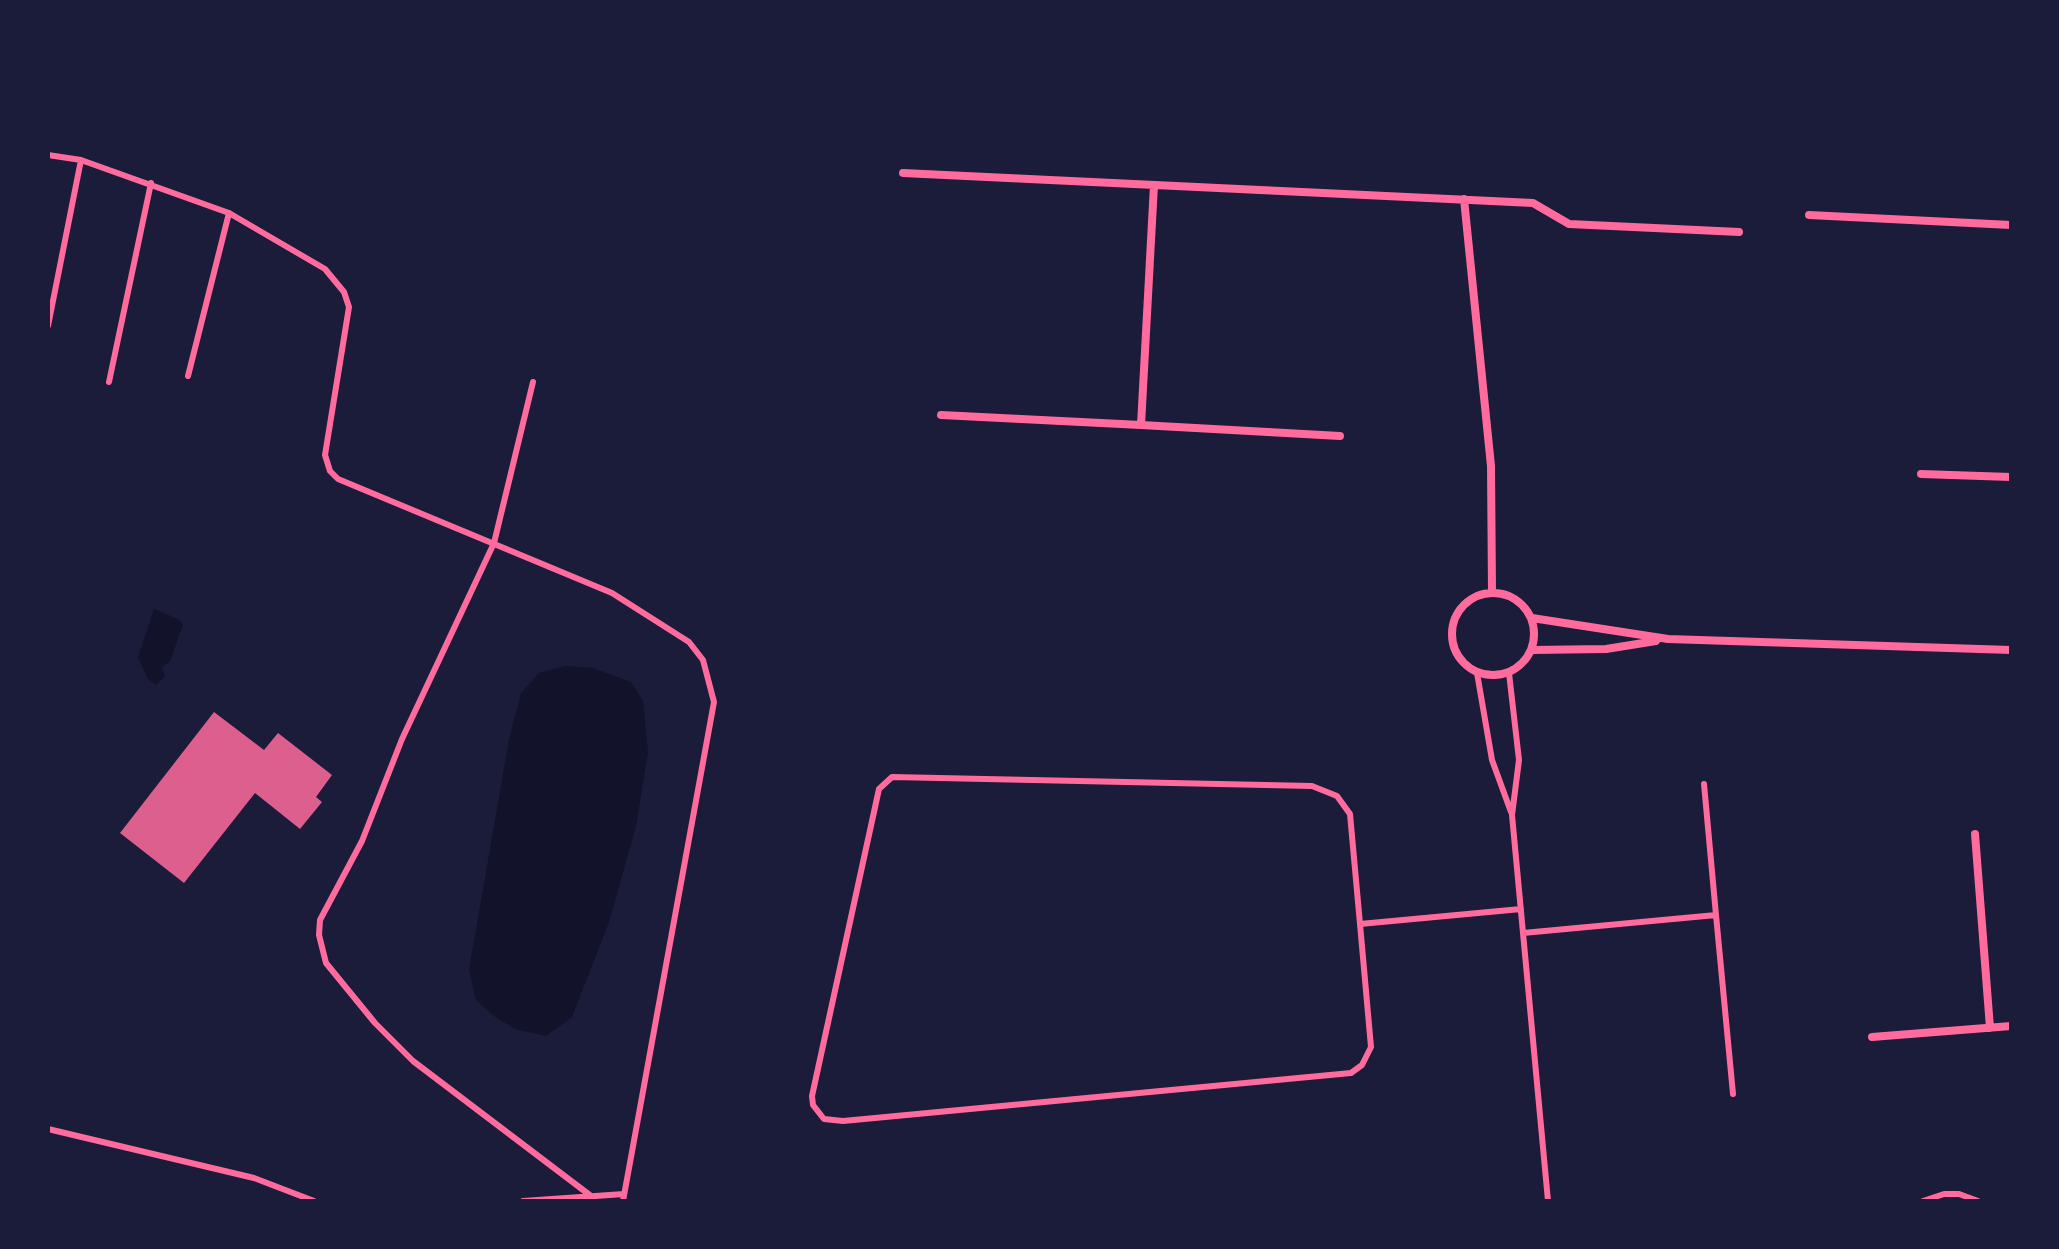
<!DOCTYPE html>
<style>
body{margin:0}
#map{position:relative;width:2059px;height:1249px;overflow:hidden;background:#1b1b3a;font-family:Signika,sans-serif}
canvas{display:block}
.frame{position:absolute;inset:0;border:50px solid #1b1b3a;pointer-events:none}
</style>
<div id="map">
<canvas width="2059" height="1249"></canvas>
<div class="frame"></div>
</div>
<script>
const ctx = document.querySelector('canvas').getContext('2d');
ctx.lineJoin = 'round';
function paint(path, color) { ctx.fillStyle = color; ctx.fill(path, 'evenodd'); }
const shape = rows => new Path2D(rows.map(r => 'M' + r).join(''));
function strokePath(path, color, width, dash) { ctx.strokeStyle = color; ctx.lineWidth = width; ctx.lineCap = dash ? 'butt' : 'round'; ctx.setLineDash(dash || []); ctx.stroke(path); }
paint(shape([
 [154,609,180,620,183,625,170,661,162,667,165,676,156,685,148,679,138,657],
 [565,666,593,668,631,682,643,701,648,752,636,826,609,922,572,1017,546,1036,515,1029,494,1016,476,1000,469,970,509,740,521,693,539,673]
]), '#12122b');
paint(shape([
 [214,712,264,750,278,733,332,775,316,797,322,802,300,829,255,793,184,883,120,833]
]), '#dd5f8e');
strokePath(shape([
 [48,155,81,160,229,213,325,269,344,292,349,307,325,455,330,471,338,479,612,593,689,642,703,660,714,702,623,1201],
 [48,326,81,160],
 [188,376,229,213],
 [109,382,151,183],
 [533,382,494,543,402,739,362,841,320,920,319,935,326,963,375,1023,413,1061,591,1196],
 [1477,673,1492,760,1511,812],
 [1509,673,1519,760,1512,815,1548,1201],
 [1704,784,1716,915],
 [1360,924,1371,1047,1362,1065,1351,1073,843,1121,824,1119,813,1105,812,1096,879,789,892,777,1312,786,1337,796,1350,814,1360,924,1521,909],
 [1523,933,1716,915,1733,1094],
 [48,1129,254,1178,314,1201],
 [523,1201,624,1194],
 [1923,1201,1944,1194,1959,1194,1978,1201]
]), '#ff6b9d', 6);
strokePath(shape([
 [903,173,1533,203,1569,224,1739,232],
 [1464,199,1491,466,1492,592],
 [1809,215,2011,225],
 [941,415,1141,425,1154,185],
 [1141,425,1340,436],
 [1921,474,2011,477],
 '1452 634a41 41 0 1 1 82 0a41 41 0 1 1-82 0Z',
 [1532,618,1668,639,2011,650],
 [1532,650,1606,649,1656,641],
 [1975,834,1990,1028],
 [1872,1037,2011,1026]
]), '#ff6b9d', 8);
</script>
